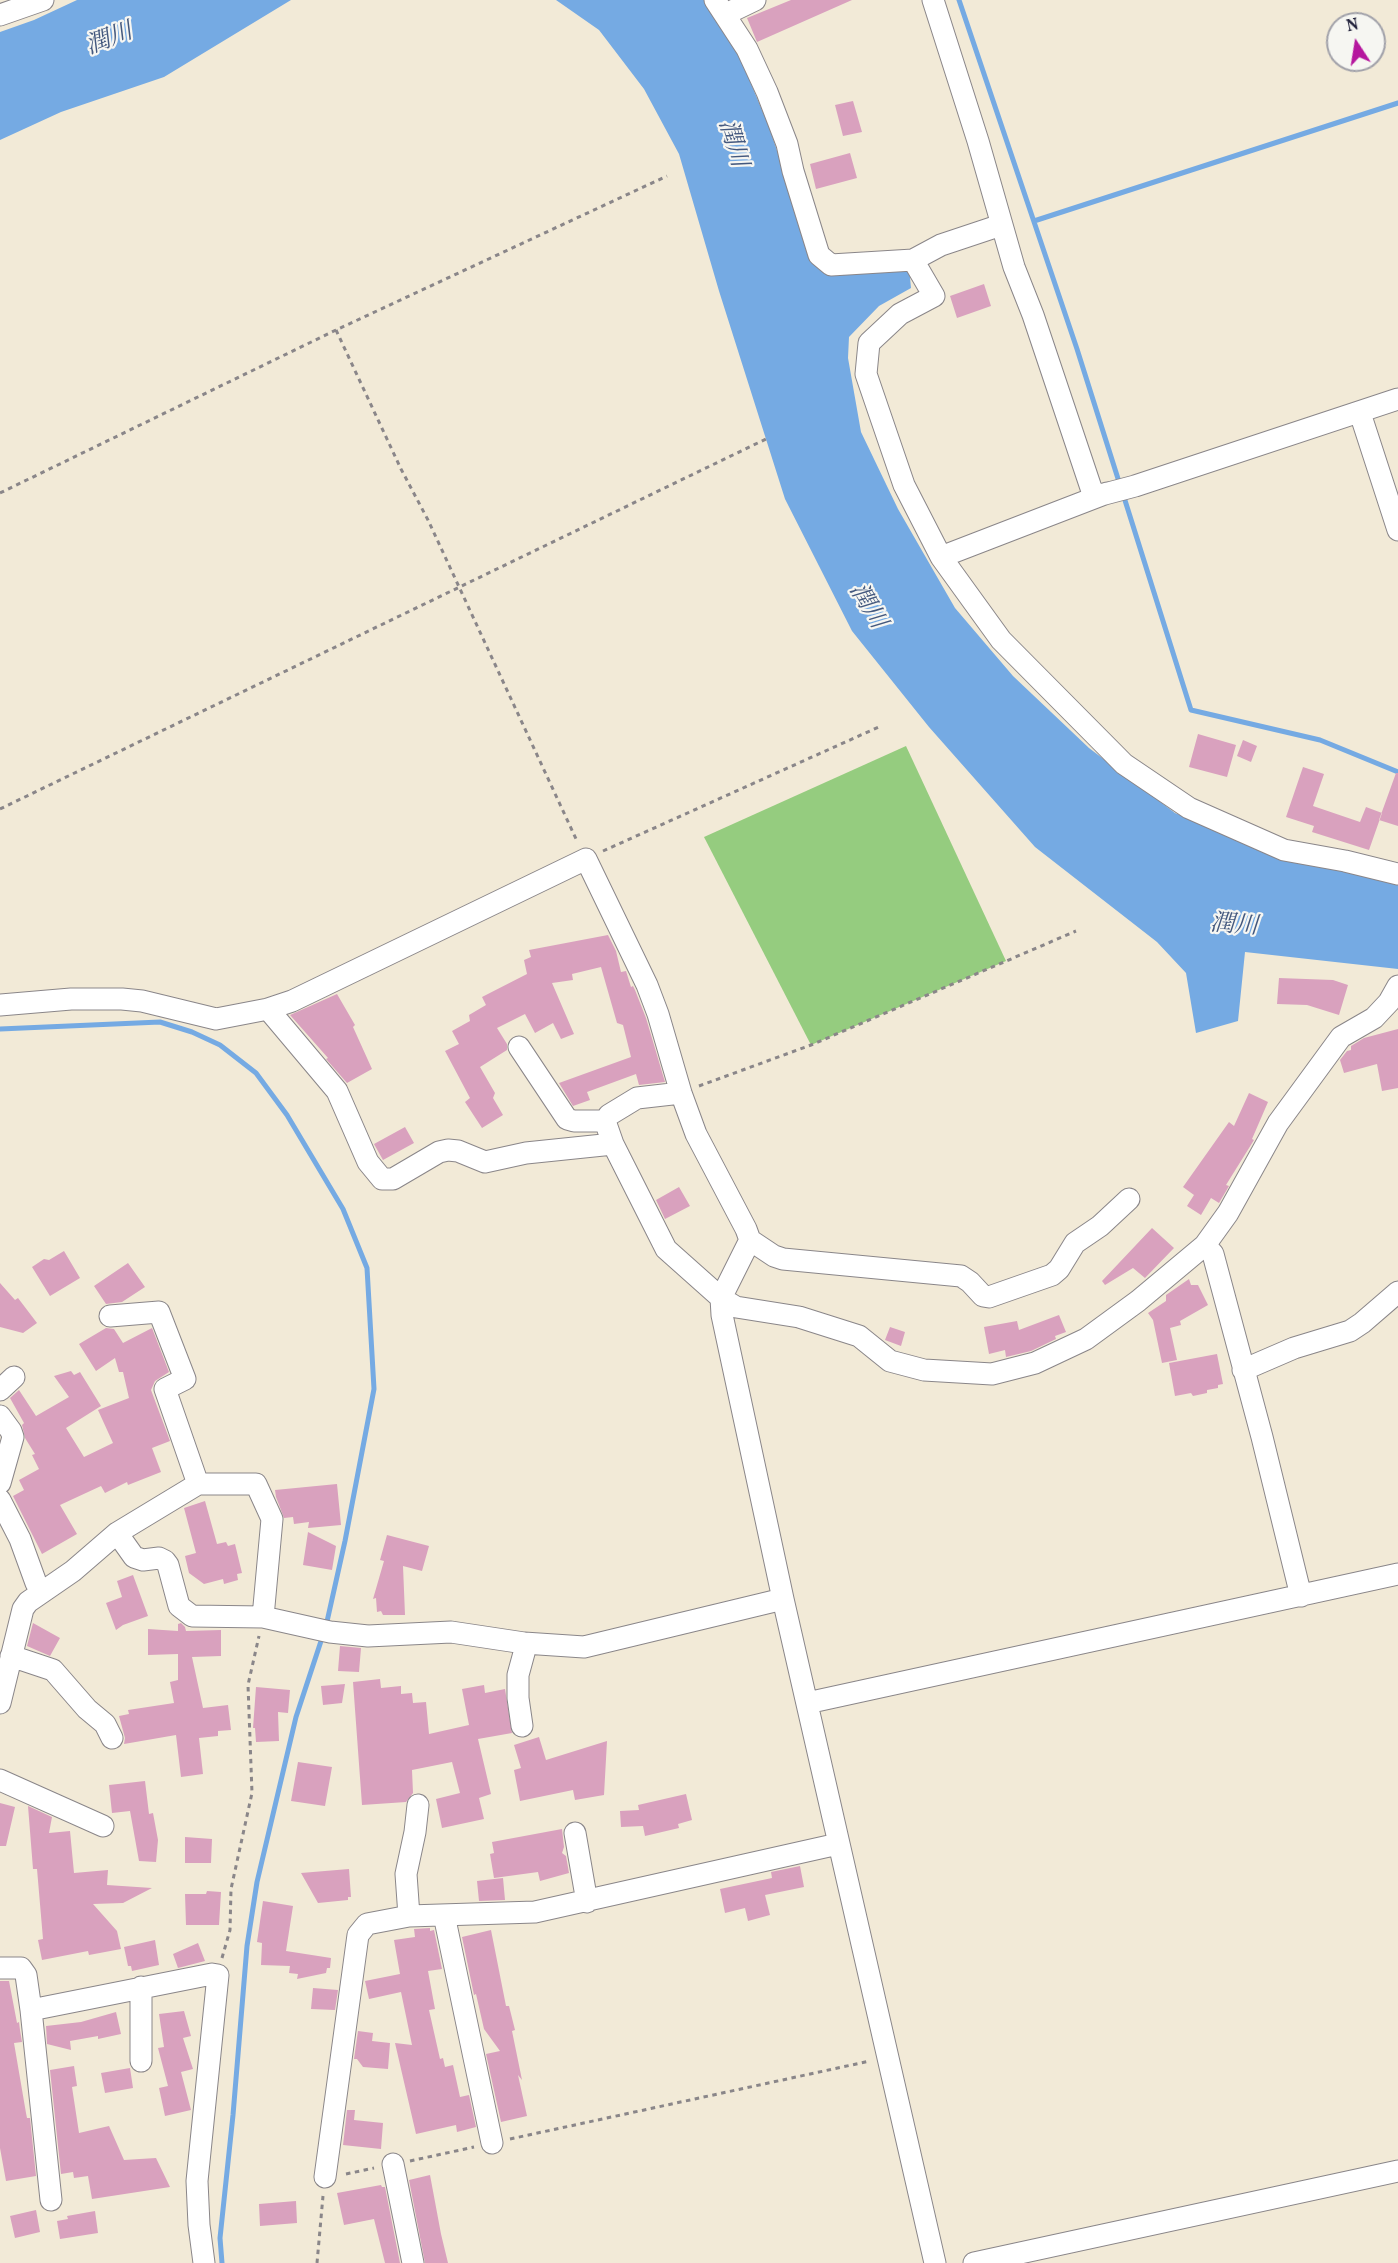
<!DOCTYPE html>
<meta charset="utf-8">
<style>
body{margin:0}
#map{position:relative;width:1398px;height:2263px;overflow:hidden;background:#f2ead7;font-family:Vollkorn,serif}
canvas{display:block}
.north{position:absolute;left:1326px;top:12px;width:60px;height:60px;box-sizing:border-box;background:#f6f6f2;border:2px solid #a1a1a9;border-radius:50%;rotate:348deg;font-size:16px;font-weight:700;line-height:24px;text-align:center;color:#22223b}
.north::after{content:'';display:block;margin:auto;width:21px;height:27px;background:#b5179e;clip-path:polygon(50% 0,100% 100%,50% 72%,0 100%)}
</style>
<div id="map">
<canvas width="1398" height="2263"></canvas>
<div class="north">N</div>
</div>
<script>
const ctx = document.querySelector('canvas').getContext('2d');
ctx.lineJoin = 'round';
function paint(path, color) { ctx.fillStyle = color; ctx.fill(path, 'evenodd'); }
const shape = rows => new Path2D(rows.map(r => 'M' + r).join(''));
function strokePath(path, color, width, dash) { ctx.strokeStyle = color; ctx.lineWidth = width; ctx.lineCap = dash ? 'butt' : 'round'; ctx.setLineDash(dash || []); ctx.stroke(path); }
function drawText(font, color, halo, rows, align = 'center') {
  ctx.font = font + ' Vollkorn,"Noto Serif JP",serif'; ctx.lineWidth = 4.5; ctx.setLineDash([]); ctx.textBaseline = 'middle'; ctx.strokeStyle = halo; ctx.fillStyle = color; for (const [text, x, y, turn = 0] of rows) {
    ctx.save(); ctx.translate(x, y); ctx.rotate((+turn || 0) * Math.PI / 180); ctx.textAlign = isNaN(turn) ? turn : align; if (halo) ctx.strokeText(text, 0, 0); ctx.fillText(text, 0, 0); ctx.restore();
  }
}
paint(shape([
 [906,746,1006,961,811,1045,704,837]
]), '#95cc7f');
paint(shape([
 [77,0,291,0,164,77,61,112,0,140,0,32,34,20],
 [556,0,704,0,733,40,769,127,814,259,909,267,911,288,879,306,849,337,848,358,861,432,898,509,955,608,1013,676,1089,748,1175,813,1303,864,1398,875,1398,969,1245,952,1238,1021,1196,1033,1186,973,1157,942,1035,847,929,727,852,631,785,499,719,291,679,154,644,89,599,30]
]), '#75aae3');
strokePath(shape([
 [959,0,1077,349,1120,485],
 [1034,221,1398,103],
 [1123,494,1191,710,1320,740,1398,772],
 [0,1029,160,1022,192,1032,220,1045,256,1073,287,1115,343,1209,367,1268,374,1389,345,1541,326,1626],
 [222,2263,220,2238,233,2115,247,1946,257,1882,296,1717,323,1635]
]), '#75aae3', 5);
paint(shape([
 [791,0,852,0,757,42,747,18],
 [853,101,862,132,843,136,835,105],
 [850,153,857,178,816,189,810,164],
 [984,284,991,306,957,318,950,296],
 [1198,734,1236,745,1227,777,1189,767],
 [1243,740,1257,746,1251,762,1237,756],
 [1303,767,1324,774,1313,806,1360,822,1366,807,1382,813,1369,850,1312,832,1314,826,1286,817],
 [1396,773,1398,773,1398,826,1379,820],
 [608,935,616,951,621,972,626,971,631,987,633,986,635,990,646,1018,665,1082,639,1085,636,1074,587,1092,590,1100,573,1106,559,1083,631,1057,623,1025,617,1023,601,967,572,974,573,980,552,983,574,1034,561,1039,553,1023,535,1033,525,1014,497,1028,507,1044,507,1050,480,1067,495,1093,493,1098,503,1115,482,1128,465,1102,470,1098,445,1051,459,1044,452,1031,470,1021,469,1015,486,1005,482,997,527,974,524,960,531,957,529,950],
 [1279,978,1333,980,1348,985,1339,1015,1307,1005,1277,1004],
 [337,994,355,1025,353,1027,372,1069,347,1083,326,1059,328,1058,290,1015],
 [1398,1029,1398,1088,1382,1091,1377,1064,1344,1073,1340,1060,1347,1051,1351,1050,1351,1046,1364,1038],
 [1249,1093,1268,1102,1252,1139,1254,1140,1226,1185,1229,1186,1219,1203,1211,1198,1201,1215,1187,1206,1194,1195,1183,1187,1229,1122,1234,1126],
 [405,1127,414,1143,383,1160,374,1144],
 [679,1187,690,1206,665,1219,656,1200],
 [1152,1228,1174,1248,1145,1278,1133,1268,1105,1285,1102,1281],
 [64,1251,80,1278,50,1296,32,1267,44,1259,49,1260],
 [128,1263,145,1287,122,1302,106,1304,94,1286],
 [1189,1279,1191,1285,1198,1285,1208,1305,1180,1321,1181,1325,1170,1328,1177,1360,1162,1363,1153,1320,1148,1313,1166,1301,1166,1295],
 [0,1283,15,1300,18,1298,37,1323,23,1333,0,1327],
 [1059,1315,1066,1332,1055,1336,1056,1339,1031,1351,1006,1357,1005,1350,989,1354,984,1327,1017,1321,1019,1330],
 [890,1327,905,1332,901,1346,885,1340],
 [106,1328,114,1329,123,1343,152,1328,169,1372,155,1381,151,1390,170,1441,152,1448,161,1472,128,1485,127,1482,105,1493,101,1486,60,1505,77,1534,42,1554,13,1496,24,1490,19,1480,39,1469,32,1455,35,1454,25,1438,22,1425,24,1423,10,1398,19,1390,36,1416,69,1397,54,1376,71,1371,74,1375,80,1372,101,1406,66,1428,84,1457,113,1443,98,1410,129,1398,123,1372,119,1372,115,1358,96,1371,79,1344],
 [1217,1354,1223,1384,1218,1385,1218,1388,1207,1390,1207,1393,1193,1396,1191,1393,1175,1396,1169,1363],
 [337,1484,341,1525,308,1528,309,1522,294,1524,293,1517,284,1518,276,1497,275,1490],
 [205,1501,217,1544,226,1542,228,1546,235,1544,242,1573,237,1574,238,1580,224,1584,223,1579,204,1584,189,1573,185,1556,196,1553,184,1508],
 [308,1532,336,1546,332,1570,303,1565],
 [387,1535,429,1546,422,1571,403,1566,405,1615,383,1615,381,1611,377,1612,376,1598,373,1599,384,1561,380,1560],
 [133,1575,148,1616,123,1625,116,1630,106,1603,122,1597,117,1581],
 [33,1623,60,1638,50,1656,27,1646],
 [181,1623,185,1627,186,1631,221,1630,221,1656,192,1657,203,1708,228,1705,231,1730,218,1731,218,1736,199,1738,203,1774,181,1777,176,1735,124,1744,125,1738,119,1716,129,1714,128,1710,174,1703,170,1682,178,1680,178,1654,148,1655,148,1629,178,1631,178,1624],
 [340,1646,361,1648,359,1672,338,1671],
 [380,1679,381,1688,401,1686,401,1694,412,1693,413,1703,426,1702,429,1734,469,1725,462,1689,484,1685,485,1693,505,1689,512,1733,478,1739,491,1794,479,1798,484,1819,442,1828,436,1799,460,1793,452,1762,412,1770,413,1793,406,1802,362,1805,353,1682],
 [345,1684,342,1703,323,1705,321,1686],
 [256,1687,290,1690,288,1713,278,1712,279,1741,256,1742,255,1728,253,1728],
 [539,1737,546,1760,607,1741,604,1795,575,1800,573,1790,520,1801,514,1770,521,1768,514,1745],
 [298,1762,332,1767,325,1806,291,1801],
 [145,1781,149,1814,153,1813,158,1840,156,1862,139,1861,130,1811,112,1813,109,1785],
 [686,1794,692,1820,678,1824,679,1828,645,1836,643,1826,621,1827,620,1811,639,1810,638,1805],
 [0,1803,15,1807,6,1846,0,1846],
 [28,1806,52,1817,49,1833,70,1831,74,1873,108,1870,107,1885,152,1888,123,1903,93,1904,117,1931,121,1949,89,1955,88,1951,42,1960,38,1940,43,1939,37,1869,33,1869],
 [562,1829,564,1847,562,1853,566,1856,569,1873,540,1881,538,1872,494,1878,490,1854,494,1853,492,1842],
 [185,1837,212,1839,211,1863,185,1863],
 [800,1866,804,1887,765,1895,770,1915,748,1921,745,1908,725,1913,720,1889,772,1878,771,1872],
 [349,1869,351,1897,348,1897,348,1900,318,1903,301,1873],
 [503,1878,505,1900,479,1901,477,1881],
 [207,1891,221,1892,219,1925,186,1925,185,1894,206,1894],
 [263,1901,293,1906,286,1951,331,1958,330,1968,327,1968,326,1973,297,1979,298,1974,289,1973,290,1966,261,1965,262,1943,257,1942],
 [430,1928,430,1931,434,1930,442,1969,428,1971,435,2009,429,2010,440,2059,443,2058,445,2067,453,2065,460,2097,469,2095,476,2127,457,2132,456,2125,416,2134,395,2043,412,2045,401,1992,369,1999,365,1981,400,1974,394,1940,415,1937,414,1929],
 [491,1930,506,2006,509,2006,515,2030,512,2031,522,2080,518,2075,527,2116,501,2122,486,2054,500,2051,484,2029,476,1994,474,1995,462,1937],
 [155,1940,159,1965,132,1971,131,1966,128,1966,124,1947],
 [198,1943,205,1961,178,1968,173,1954],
 [0,1981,9,1981,17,2023,19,2022,20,2030,22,2042,14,2043,26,2113,27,2118,30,2118,36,2176,6,2181,0,2148],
 [313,1988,338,1990,335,2010,311,2009],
 [184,2011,191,2036,183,2038,193,2069,181,2072,191,2110,165,2116,159,2088,168,2086,158,2048,164,2047,159,2014],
 [116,2012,121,2034,98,2039,98,2036,70,2041,71,2050,47,2044,46,2026,81,2022],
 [358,2031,373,2033,372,2041,390,2043,388,2069,363,2067,357,2059,354,2059],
 [74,2066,77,2086,72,2087,79,2133,109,2126,124,2160,156,2158,170,2187,92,2199,88,2176,74,2178,73,2172,61,2174,50,2070],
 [130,2068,133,2088,105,2093,101,2073],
 [347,2110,355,2110,354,2120,383,2123,381,2149,343,2145],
 [430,2175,441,2234,448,2263,425,2263,409,2180],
 [381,2185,382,2187,385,2187,400,2263,385,2263,374,2219,344,2225,337,2193],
 [296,2201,297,2223,260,2226,259,2204],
 [36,2210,40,2232,15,2238,10,2216],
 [95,2211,98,2233,60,2239,57,2221,68,2219,67,2216]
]), '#d9a1be');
const minor = shape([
 [715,0,747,49,767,92,787,144,793,171,819,255,831,265,913,260,941,245,1001,225],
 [933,0,978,141,1014,267,1033,315,1092,491,1101,495,1135,486,1398,399],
 [726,14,755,0],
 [0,15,43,0],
 [913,260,934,296,900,314,869,343,866,374,904,485,941,557,1107,493],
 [1360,413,1398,530],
 [941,557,1001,640,1124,764,1189,808,1284,850,1345,861,1398,874],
 [0,1005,71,999,122,999,142,1001,216,1019,268,1009,292,1001,586,859,647,985,658,1014,681,1093,696,1134,746,1229,750,1240,721,1298,722,1315,783,1599,935,2263],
 [268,1009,337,1091,368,1162,382,1179,393,1179,439,1152,448,1150,458,1151,485,1162,526,1153,613,1144],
 [519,1047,567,1119,574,1121,605,1121,609,1115,637,1098,681,1093],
 [605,1121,613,1144,666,1249,721,1298,736,1307,799,1317,859,1336,890,1361,924,1370,992,1374,1035,1363,1086,1339,1138,1301,1205,1245,1228,1213,1278,1123,1341,1037,1374,1018,1389,1002,1398,986],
 [750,1240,774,1256,783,1259,961,1276,970,1282,983,1296,989,1297,1052,1275,1059,1269,1075,1243,1100,1226,1129,1199],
 [1205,1245,1213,1254,1262,1437,1301,1596],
 [110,1316,159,1312,185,1379,165,1389,198,1484],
 [1243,1370,1294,1348,1350,1331,1362,1323,1398,1292],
 [0,1390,14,1377],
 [0,1416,11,1431,13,1437,0,1483],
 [0,1500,20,1539,36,1583,41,1592],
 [117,1533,134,1557,143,1560,159,1558,165,1561,168,1565,179,1606,192,1616,263,1617,330,1632,368,1636,451,1632,524,1643,584,1647,783,1599],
 [11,1656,53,1670,87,1709,105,1724,112,1738],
 [0,1703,23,1609,28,1602,73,1571,117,1533,198,1484,256,1484,272,1519,263,1617],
 [807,1703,1398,1574],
 [522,1726,518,1698,518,1675,524,1653,524,1643],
 [0,1780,103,1826],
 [575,1833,587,1902],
 [444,1915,492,2143],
 [409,1916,406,1874,415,1832,418,1805],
 [0,1968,21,1968,26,1975,31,2010,212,1974,218,1975,197,2181,199,2225,204,2263],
 [31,2010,51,2200],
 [141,2061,141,1987],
 [393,2164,413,2263],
 [325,2177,358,1935,367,1924,409,1916,535,1912,838,1844],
 [974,2263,1398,2171]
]);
strokePath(minor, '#8a8689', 23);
strokePath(shape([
 [336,330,401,469,428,520,577,841],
 [0,493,336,330,667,176],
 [0,809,766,439],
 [603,851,881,726],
 [699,1086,811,1045,1076,931],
 [222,1958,230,1930,231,1889,252,1793,248,1685,259,1636],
 [510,2139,870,2061],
 [410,2161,474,2147],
 [346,2174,374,2168],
 [317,2263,323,2196]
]), '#8a8689', 3, [4.5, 4.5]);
strokePath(minor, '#fff', 21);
drawText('italic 24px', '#43587e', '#f6f6f2', [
 ["潤川",110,41,-21],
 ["潤川",731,144,73],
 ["潤川",866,607,59],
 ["潤川",1234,927,4]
]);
</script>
